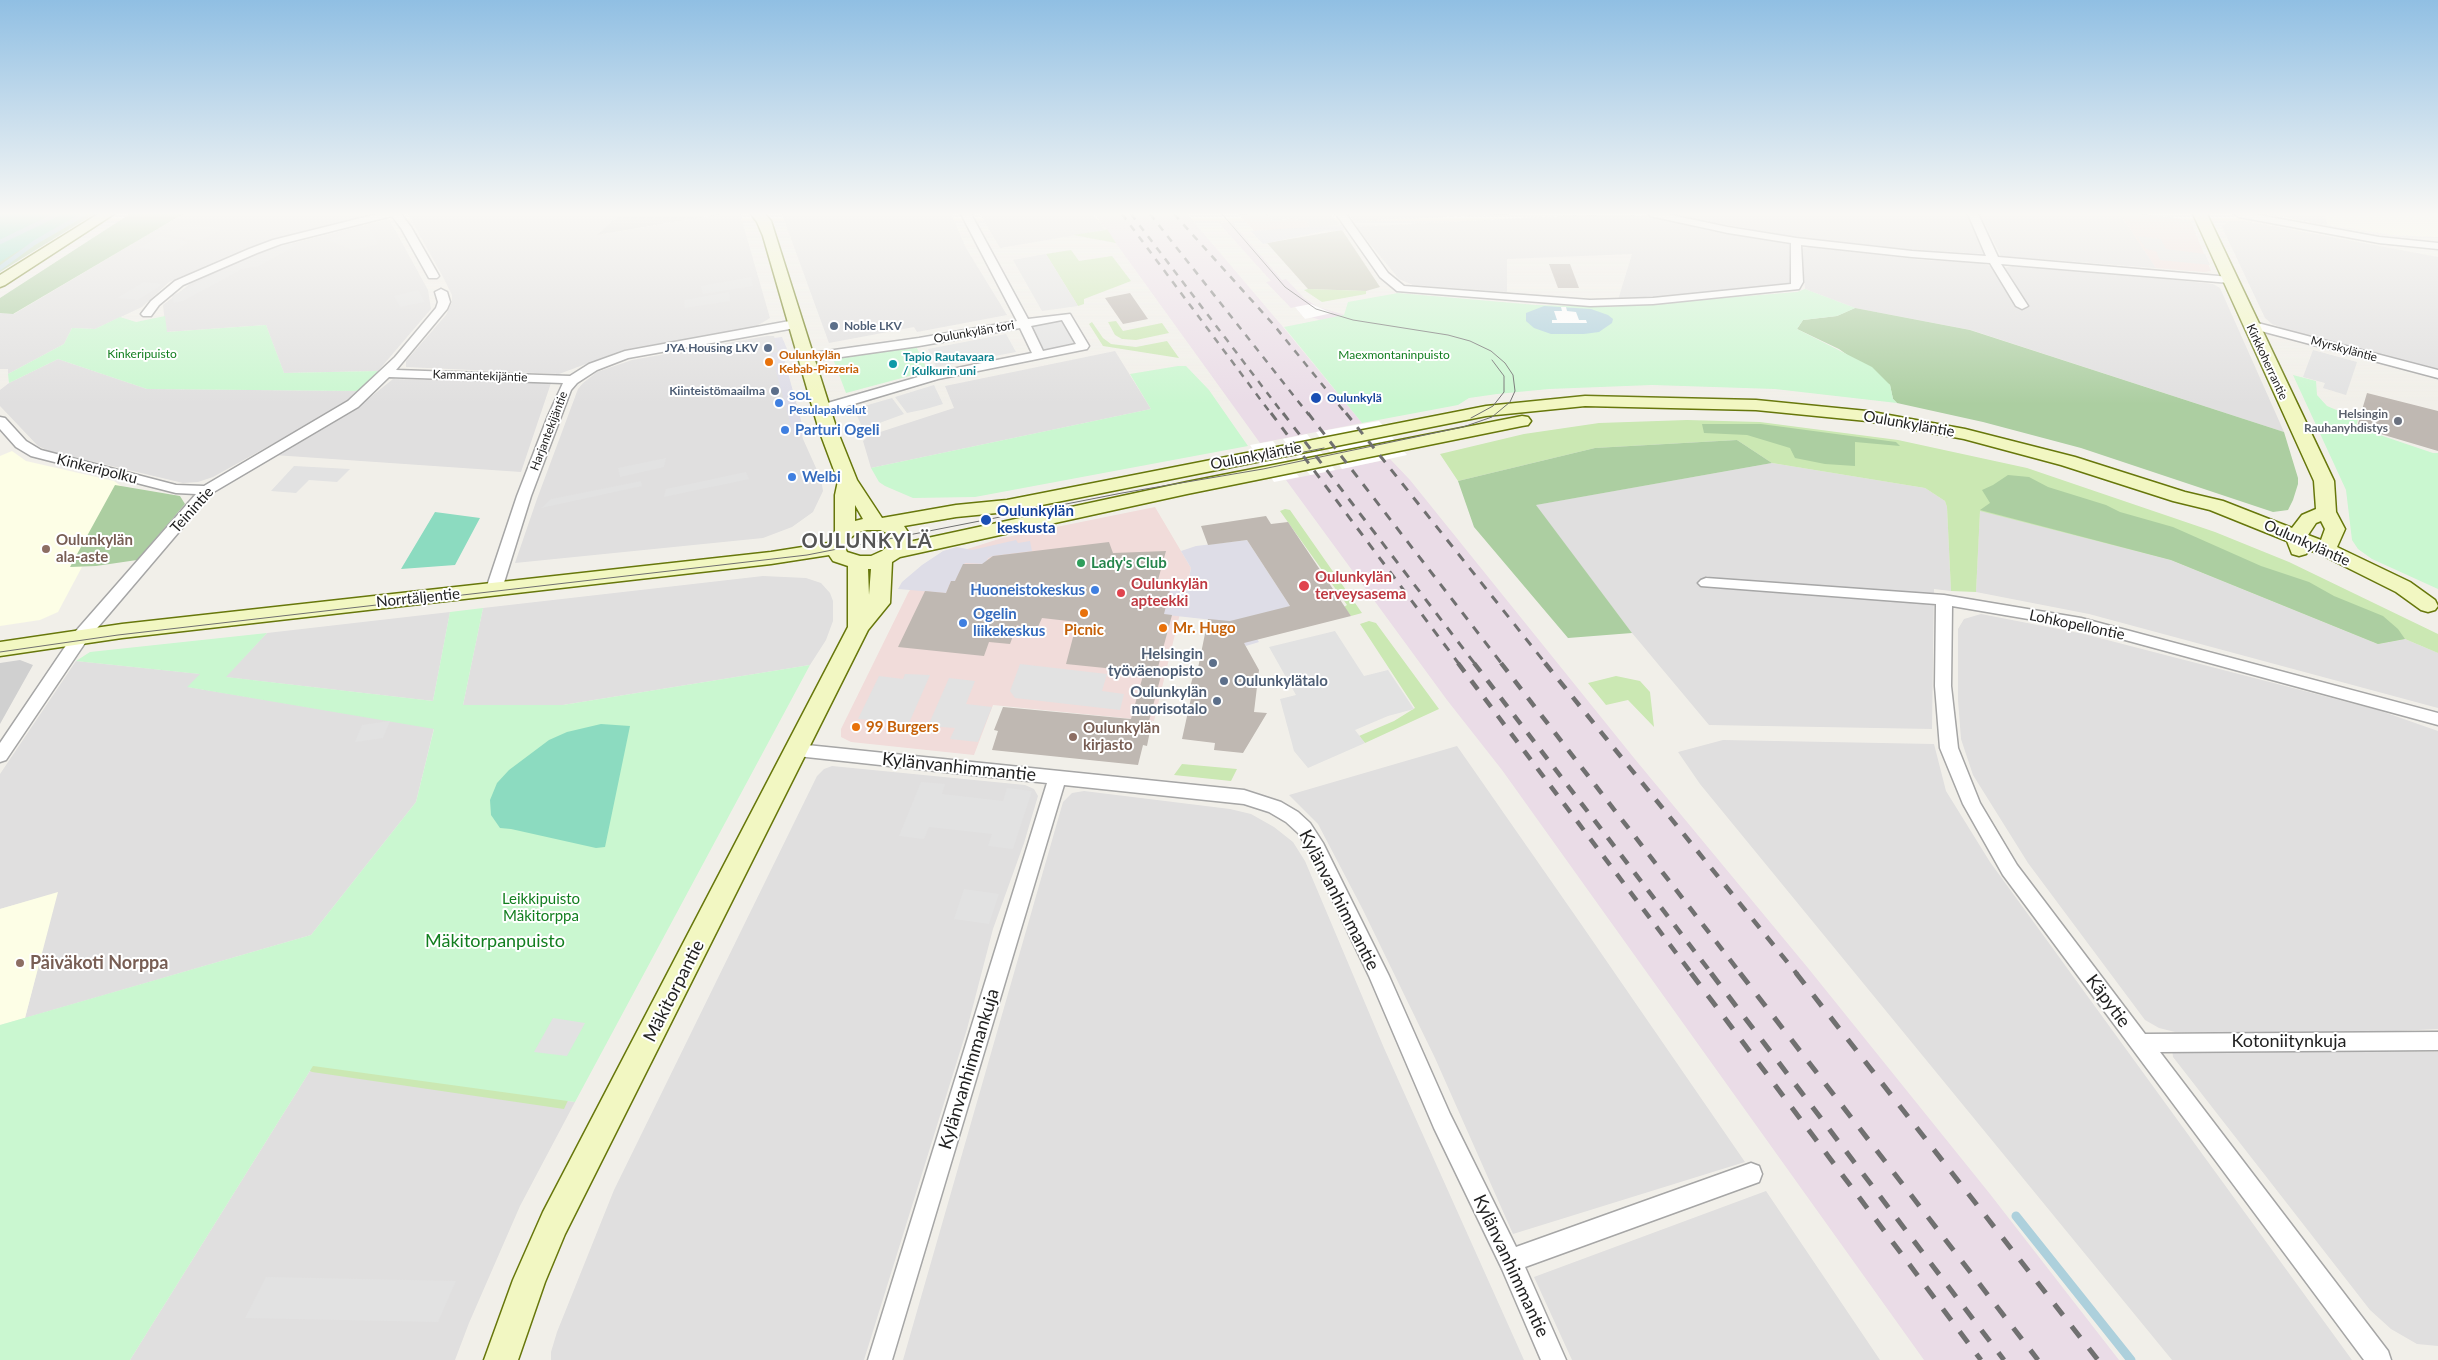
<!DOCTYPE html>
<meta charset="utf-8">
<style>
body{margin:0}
canvas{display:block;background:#f1efe9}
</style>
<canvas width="2438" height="1360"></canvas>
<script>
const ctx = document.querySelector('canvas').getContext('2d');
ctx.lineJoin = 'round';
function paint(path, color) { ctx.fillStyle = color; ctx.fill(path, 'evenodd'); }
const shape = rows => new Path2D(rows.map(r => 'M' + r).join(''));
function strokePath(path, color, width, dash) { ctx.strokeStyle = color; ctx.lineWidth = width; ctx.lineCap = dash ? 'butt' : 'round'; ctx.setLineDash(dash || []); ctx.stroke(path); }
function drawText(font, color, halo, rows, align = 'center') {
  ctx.font = font + ' Lato,sans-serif'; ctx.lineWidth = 4; ctx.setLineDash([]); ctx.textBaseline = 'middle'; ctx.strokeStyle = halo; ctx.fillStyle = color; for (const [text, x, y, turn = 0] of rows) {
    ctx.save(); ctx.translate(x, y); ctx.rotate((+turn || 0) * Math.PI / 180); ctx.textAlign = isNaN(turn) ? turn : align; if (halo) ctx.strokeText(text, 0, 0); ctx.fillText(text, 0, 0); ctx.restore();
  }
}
paint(shape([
 [183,214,372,214,266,242,242,250,169,282,142,307,95,329,72,328,64,344,8,374,8,369,0,369,0,313,14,314],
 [408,214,620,214,598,235,721,214,740,214,770,318,755,327,623,350,559,374,406,367,406,361,446,315,452,302,452,295,443,277],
 [782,214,951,214,966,248,1007,315,917,332,914,327,829,343],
 [980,214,1093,214,1105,230,1000,248],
 [1266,214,1331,214,1339,225,1309,228,1307,220,1298,220,1295,218,1273,221],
 [1348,214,1510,214,1354,221],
 [1678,214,1967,214,1987,254,1903,249,1795,237,1676,216],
 [1980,214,2120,214,2156,268,2001,256],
 [2269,214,2324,214,2328,225,2315,223],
 [1578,215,1648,216,1716,232,1790,244,1793,246,1792,283,1786,287,1618,300,1632,254,1507,259,1507,292,1413,285,1399,279,1356,227],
 [389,219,428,290,431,309,378,371,284,373,266,325,166,332,163,305,195,280,266,250],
 [2228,221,2245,221,2438,257,2438,371,2287,330,2272,324,2265,318,2222,227],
 [1811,247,1923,260,1982,263,1992,267,2016,307,2029,308,2005,268,2012,266,2109,273,2213,284,2220,288,2284,432,1971,330,1855,308,1805,289,1802,248],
 [767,336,774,336,803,439,821,479,823,491,813,512,792,527,763,538,515,563,537,499,578,389,583,383,597,372,632,360],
 [1115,351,1151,409,871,468,863,441,868,436,954,408,945,386],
 [58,359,147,389,360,391,330,412,213,477,198,482,183,483,49,451,38,446,0,406,0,390,9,383],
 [393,379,551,383,521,472,274,455,352,412],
 [1772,463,1925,488,1945,501,1947,507,1951,591,1934,589,1932,729,1709,725,1632,633,1535,505],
 [1980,510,2171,560,2378,644,2405,639,2438,653,2438,708,2089,614,1976,592],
 [763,576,806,578,821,583,830,593,833,601,833,621,826,640,810,665,563,705,463,705,483,608],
 [450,612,433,701,225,677,267,633],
 [1981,614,2084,634,2378,710,2438,731,2438,1029,2355,1033,2175,1032,2159,1028,2145,1020,2028,863,1973,775,1961,739,1958,700,1958,629,1964,619],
 [76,661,201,674,188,687,434,728,416,802,311,935,25,1018,57,893,0,909,0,774],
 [1723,740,1934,744,1946,791,1990,862,2352,1360,2172,1360,1700,784,1678,752],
 [1457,746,1581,924,1745,1162,1513,1234,1435,1058,1363,910,1318,824,1289,795],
 [832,766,1025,785,1034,789,1038,796,1024,843,993,929,967,1029,864,1360,551,1360,551,1352,557,1332,614,1190,817,776,824,769],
 [1084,791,1230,809,1251,814,1274,827,1293,842,1305,861,1384,1048,1524,1360,903,1360,1063,802,1072,793],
 [2172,1049,2438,1052,2438,1346,2417,1344,2391,1329,2370,1310,2173,1057],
 [313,1066,575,1102,520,1206,469,1323,455,1360,130,1360],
 [1766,1191,1880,1360,1572,1360,1534,1277]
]), '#e0dfdf');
paint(shape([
 [1248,214,1266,214,1273,221,1295,218,1298,220,1307,220,1309,228,1255,231,1239,215],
 [2120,214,2140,214,2190,220,2211,271,2204,272,2156,268],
 [1155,507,1191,568,1154,721,993,705,974,755,851,742,841,737,841,729,908,593,912,587,961,551,1002,538]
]), '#f1dcda');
paint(shape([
 [1095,214,1187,214,1283,327,1362,423,1260,443],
 [1231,221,1282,280,1286,279,1304,298,1318,307,1345,315,1336,325,1311,317,1305,319,1295,307,1291,308,1266,282,1271,281,1219,223],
 [1390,459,1410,480,1634,758,1808,968,1990,1194,2119,1360,1924,1360,1502,770,1447,700,1286,480]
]), '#eadce7');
paint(shape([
 [2324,214,2438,214,2438,237,2393,235,2328,225],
 [12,451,26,461,114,481,124,488,58,612,40,620,0,626,0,456],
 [58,892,25,1018,0,1025,0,909]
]), '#fdfee6');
paint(shape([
 [620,214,721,214,597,235],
 [20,660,33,665,0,724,0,663]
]), '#d0d0d0');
paint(shape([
 [1342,230,1380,287,1366,291,1308,289,1267,243]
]), '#c5c6b5');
paint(shape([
 [1107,229,1116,243,1073,235,1105,230],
 [1071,250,1079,261,1112,256,1131,281,1084,299,1084,304,1078,306,1046,254],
 [1308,289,1366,291,1366,294,1322,302,1304,290],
 [1116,321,1123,331,1162,323,1169,333,1136,340,1122,339,1115,335,1108,322],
 [1092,322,1103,338,1111,344,1136,347,1167,341,1179,358,1103,346,1089,324],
 [1687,420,1760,422,1898,440,2027,468,2215,532,2289,562,2438,634,2438,653,2405,639,2378,644,2171,560,1980,511,1976,592,1951,591,1947,507,1945,501,1925,488,1772,463,1737,440,1595,448,1458,481,1440,454,1524,434,1599,423],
 [1285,509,1290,510,1362,613,1351,616,1344,607,1347,605,1280,511],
 [1369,621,1376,623,1439,709,1365,743,1359,736,1394,721,1415,708,1360,624],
 [1616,676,1640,681,1650,692,1654,727,1628,700,1606,705,1588,683],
 [1182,764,1237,769,1231,781,1174,775],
 [300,1055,570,1096,564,1109,312,1072,298,1065]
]), '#cbe8b3');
paint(shape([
 [54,214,94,214,0,272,0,240],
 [130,214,183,214,13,314,0,313,0,298],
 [1855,308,1970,330,2284,432,2298,478,2298,484,2293,500,2288,510,2273,512,2081,448,1983,422,1897,403,1893,399,1890,385,1839,349,1797,329,1803,320,1837,316],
 [1702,424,1761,424,1896,442,1900,446,1855,442,1855,466,1825,464,1795,458,1790,448,1747,435,1704,433],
 [1737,440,1772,463,1536,505,1632,633,1568,638,1474,527,1458,481,1595,448],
 [2008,475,2029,477,2048,487,2106,505,2120,512,2173,527,2261,566,2309,582,2334,596,2383,616,2398,629,2405,639,2378,644,2171,560,1980,510,1990,503,1982,490,1993,485],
 [115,485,180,496,185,504,137,560,96,566,70,567]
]), '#accea1');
paint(shape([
 [1805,289,1855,308,1837,316,1803,320,1797,329,1872,367,1890,385,1893,399,1897,403,1775,389,1652,385,1549,389,1497,394,1469,398,1458,405,1362,423,1284,327,1344,315,1348,302,1398,293,1536,305,1610,307,1797,292],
 [165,316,167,332,266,325,284,373,378,371,360,391,147,389,58,359,9,383,8,374,64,344,72,328,95,329,120,317,136,322],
 [916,346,928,371,846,393,833,359],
 [1178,366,1186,366,1209,390,1248,446,975,497,913,498,885,486,879,482,871,468,1151,409,1130,374],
 [2293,375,2316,381,2317,395,2327,406,2358,419,2356,427,2433,453,2438,453,2438,589,2372,559,2358,549,2352,540,2346,490],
 [483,608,463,705,563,705,810,665,575,1102,313,1066,130,1360,0,1360,0,1025,311,935,416,802,434,729,187,687,200,674,76,661,90,652,267,633,226,677,433,701,450,612]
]), '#caf7d0');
paint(shape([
 [0,214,79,214,0,262],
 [435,512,480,518,455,565,401,569],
 [601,724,630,726,605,847,596,848,511,829,500,828,491,815,490,800,497,783,509,770,549,740,567,732]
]), '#8cdbc0');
paint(shape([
 [187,223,222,229,198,241,165,234],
 [368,227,379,244,353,250,327,240],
 [160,236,189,242,173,252,138,248],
 [2137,236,2161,239,2166,249,2205,254,2210,265,2160,260,2156,251,2146,249],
 [288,244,297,245,259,266,242,269,183,301,174,303,172,296,236,263],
 [1046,254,1078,306,1042,311,1013,260],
 [751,277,753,286,703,294,701,286],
 [144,282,163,284,138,300,117,298],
 [418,290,425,302,400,307,394,296],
 [729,292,730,301,685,308,684,300],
 [1060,317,1083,346,1039,356,1024,323],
 [1006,334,1016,352,936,367,928,349],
 [2313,350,2357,362,2346,395,2323,388,2325,383,2303,377],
 [934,385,943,404,926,409,907,413,895,397],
 [892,398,904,414,863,429,854,409],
 [666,458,664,467,620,477,618,468],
 [294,466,350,469,337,482,309,480,296,493,271,491],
 [746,472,749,479,664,497,666,489],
 [641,481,642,486,541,508,551,499],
 [1335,631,1364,676,1388,670,1414,709,1388,716,1355,730,1365,743,1308,768,1294,751,1280,699,1296,695,1269,647],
 [1020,664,1107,674,1102,691,1124,694,1120,710,1015,698,1010,691],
 [905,674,930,675,909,723,858,719,879,676,903,679],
 [949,678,975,681,966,704,992,707,978,742,950,739,955,728,928,726],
 [390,721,383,738,355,742,362,725],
 [921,782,945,784,942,794,1003,801,1007,788,1032,791,1013,849,988,846,992,834,929,827,924,839,899,836],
 [964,889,999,894,989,924,954,919],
 [553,1018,585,1023,567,1056,534,1052],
 [266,1277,456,1281,438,1322,245,1318]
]), '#e2e2e2');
paint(shape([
 [1342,225,1345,230,1324,231,1263,244,1251,231],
 [782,337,787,349,785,362,805,435,794,437,771,353,778,352,774,338],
 [1016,540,1018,543,1030,541,1032,551,993,556,988,558,985,564,965,563,955,581,951,581,946,593,898,589,902,582,922,565,943,551,957,547,972,550],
 [1247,540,1290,606,1249,627,1259,642,1246,646,1222,621,1158,614,1167,602,1172,582,1188,583,1191,568,1181,551,1196,546]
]), '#dedde7');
paint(shape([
 [1544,306,1591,309,1608,315,1613,319,1612,323,1599,332,1584,334,1551,334,1534,328,1526,321,1526,313]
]), '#add0dc');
paint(shape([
 [1311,304,1332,313,1305,319,1295,307],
 [1561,307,1566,307,1567,311,1576,312,1579,320,1586,320,1587,323,1552,323,1552,320,1557,320,1554,311,1562,311],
 [1379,421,1407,455,1342,469,1316,432],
 [1307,434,1335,470,1310,475,1283,439],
 [1273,441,1299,477,1274,482,1250,445]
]), '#fff');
strokePath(shape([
 [0,242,58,214],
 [0,268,34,243,84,214]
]), '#add0dc', 4.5);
strokePath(shape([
 [2016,1216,2131,1360]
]), '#add0dc', 9);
paint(shape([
 [1549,264,1570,264,1579,288,1558,288],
 [1130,293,1148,319,1123,324,1105,298],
 [2367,393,2438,411,2438,451,2357,427],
 [1266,516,1271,524,1288,522,1351,616,1244,643,1259,670,1254,712,1267,713,1243,753,1214,750,1215,743,1182,739,1193,689,1190,688,1194,672,1197,673,1208,619,1230,621,1290,606,1247,540,1208,545,1201,526],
 [1109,542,1113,553,1166,551,1158,580,1172,582,1164,614,1172,615,1157,671,1162,672,1149,721,1152,721,1147,746,1143,745,1138,765,992,750,998,731,994,730,1003,707,1131,719,1144,672,1066,664,1077,622,1042,618,1037,629,1030,630,1017,625,1010,644,989,642,984,656,898,647,925,591,946,593,951,581,955,581,963,564,982,564,993,556]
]), '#bfb8b2');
const street = shape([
 [377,214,401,214,411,227,439,276,437,278,429,278,401,228,392,216,281,244,257,253,183,285,159,305,151,316,143,316,141,314,151,301,175,281,249,249,273,240,377,214],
 [961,214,971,214,1028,319,1070,314,1089,346,1087,349,938,379,827,412,817,412,816,409,817,406,932,373,1032,353,1020,328,919,346,806,362,800,358,806,354,919,338,1017,321,961,214],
 [1062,320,1076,344,1043,351,1031,326,1062,320],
 [1336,214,1346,214,1388,273,1404,286,1590,300,1653,298,1791,284,1791,243,1728,233,1650,216,1649,214,1666,214,1728,227,1796,238,1912,251,1986,256,1968,214,1978,214,1998,257,2230,277,2236,280,2230,283,2001,264,2028,306,2022,309,2016,306,1990,263,1912,257,1801,245,1803,282,1799,289,1653,304,1590,306,1397,291,1380,277,1336,214],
 [2234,214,2253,214,2379,237,2438,243,2438,249,2379,243,2239,217,2234,214],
 [441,289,447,292,450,302,447,309,396,370,570,376,589,364,625,351,795,320,801,324,795,328,628,358,597,370,577,383,571,390,531,496,502,589,494,594,486,589,517,496,548,416,563,383,389,377,358,407,212,493,87,640,6,760,0,762,0,743,75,632,196,494,176,493,31,456,16,447,0,429,0,417,5,418,26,441,41,450,176,485,204,486,348,401,395,357,436,308,438,302,435,292,441,289],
 [2250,321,2438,370,2438,378,2246,327,2244,325,2246,323,2250,321],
 [1706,578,1944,595,2081,618,2438,713,2438,725,2081,628,1952,606,1951,686,1958,748,1980,803,2017,865,2145,1034,2438,1032,2438,1050,2160,1052,2388,1351,2391,1360,2364,1360,2003,875,1963,804,1940,748,1935,686,1936,604,1701,586,1698,583,1701,580,1706,578],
 [797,744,1244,790,1281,802,1298,812,1310,823,1323,843,1389,976,1450,1114,1516,1247,1751,1163,1759,1166,1762,1174,1759,1182,1525,1267,1566,1360,1541,1360,1502,1269,1434,1128,1369,976,1307,847,1298,833,1286,822,1269,812,1244,804,1064,785,892,1360,868,1360,1047,783,797,756,791,754,788,750,791,746,797,744]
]);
const secondary = shape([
 [98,214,114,214,5,285,0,287,0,275,98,214],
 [751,214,765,214,771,221,837,430,857,480,882,518,956,505,1007,500,1486,406,1585,396,1756,400,1867,411,1965,429,2075,457,2185,492,2223,501,2292,528,2302,515,2316,509,2314,481,2193,214,2207,214,2334,481,2336,512,2345,529,2337,547,2410,582,2435,600,2438,606,2435,610,2428,612,2421,610,2396,592,2318,553,2309,550,2306,554,2299,556,2292,554,2287,541,2210,510,2173,501,2061,465,1964,439,1867,421,1756,410,1585,406,1486,416,1007,512,956,517,904,526,910,535,909,542,1187,482,1522,416,1528,417,1531,421,1528,425,1522,426,1187,494,900,557,892,562,890,603,868,630,565,1234,545,1282,518,1360,484,1360,513,1280,543,1212,848,627,848,566,833,561,829,555,771,564,122,638,0,656,0,642,122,624,771,552,828,543,835,531,835,495,838,481,819,430,763,236,757,222,751,214],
 [855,505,863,519,855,521,855,505],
 [2321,521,2325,529,2321,540,2308,535,2316,523,2321,521],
 [867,530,880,530,889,534,889,545,882,551,871,556,860,556,847,552,845,548,849,539,858,532,867,530],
 [868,569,871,569,869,595,868,569]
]);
strokePath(street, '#a6a6a6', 3);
strokePath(secondary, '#67770b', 3);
paint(street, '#fff');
paint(secondary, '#f2f7c2');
strokePath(shape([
 [1471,418,1493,406,1504,392,1504,376,1492,360],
 [1243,464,1324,448],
 [0,652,118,635,807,555,1122,493,1263,469,1463,427,1492,417,1510,402,1515,391,1513,375,1505,363,1491,351,1470,341,1448,335,1353,320,1316,309,1285,287,1222,214]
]), '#707070', 1);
strokePath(shape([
 [1122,214,1272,415],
 [1131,214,1284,415],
 [1150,214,1309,415],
 [1174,214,1273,324,1347,415]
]), '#707070', 2.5, [7, 7]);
strokePath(shape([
 [1271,413,1459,664],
 [1283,413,1475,664],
 [1308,413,1502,664],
 [1346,413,1546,664]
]), '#707070', 3, [9, 9]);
strokePath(shape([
 [1458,663,1692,974],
 [1474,663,1712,974],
 [1501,663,1741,974],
 [1545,663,1797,974]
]), '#707070', 4.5, [11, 11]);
strokePath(shape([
 [1691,973,1981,1360],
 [1711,973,2004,1360],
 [1740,973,2038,1360],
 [1796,973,2098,1360]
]), '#707070', 5, [14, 14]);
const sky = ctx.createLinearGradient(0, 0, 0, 404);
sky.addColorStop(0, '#90bfe3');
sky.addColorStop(0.53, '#f9f8f5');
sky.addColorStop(1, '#f9f8f500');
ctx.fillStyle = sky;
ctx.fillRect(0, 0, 2438, 404);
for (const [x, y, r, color] of [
 [834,326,5,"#5c6f8a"],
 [768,348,5,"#5c6f8a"],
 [769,362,5,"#e8710a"],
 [893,364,5,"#0f9aa8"],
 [775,391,5,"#5c6f8a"],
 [1316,398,6,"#1a4fb4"],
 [779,403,5,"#3f7fe0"],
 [2398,421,5,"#6b7280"],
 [785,430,5,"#3f7fe0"],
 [792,477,5,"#3f7fe0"],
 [986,520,6,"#1a4fb4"],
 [46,549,5,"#8d6e63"],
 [1081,563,5,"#2e9e5b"],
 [1304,586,6,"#e0444e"],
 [1095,590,5,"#3f7fe0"],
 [1121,593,5,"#e0444e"],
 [1084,613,5,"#e8710a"],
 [963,623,5,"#3f7fe0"],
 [1163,628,5,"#e8710a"],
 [1213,663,5,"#5c6f8a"],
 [1224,681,5,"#5c6f8a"],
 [1217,701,5,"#5c6f8a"],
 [856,727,5,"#e8710a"],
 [1073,737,5,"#8d6e63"],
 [20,963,5,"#8d6e63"]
]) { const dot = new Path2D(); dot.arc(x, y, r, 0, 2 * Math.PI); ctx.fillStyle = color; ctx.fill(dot); strokePath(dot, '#fff', 2); }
drawText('bold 12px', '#4e5e75', '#fff', [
 ["Noble LKV",844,326,"left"],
 ["JYA Housing LKV",758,348],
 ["Kiinteistömaailma",765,391]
], 'right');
drawText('12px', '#222', '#fff', [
 ["Oulunkylän tori",974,332,-10],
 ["Myrskyläntie",2344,349,15],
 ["Kirkkoherrantie",2267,362,65],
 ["Kammantekijäntie",480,376,2],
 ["Harjantekijäntie",549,431,-69]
]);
drawText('12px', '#127e1f', '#fff', [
 ["Kinkeripuisto",142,354],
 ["Maexmontaninpuisto",1394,355]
]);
drawText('bold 12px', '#c56008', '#fff', [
 ["Oulunkylän",779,355],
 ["Kebab-Pizzeria",779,369]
], 'left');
drawText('bold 12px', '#0d838f', '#fff', [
 ["Tapio Rautavaara",903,357],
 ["/ Kulkurin uni",903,371]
], 'left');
drawText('bold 12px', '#366cbe', '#fff', [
 ["SOL",789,396],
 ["Pesulapalvelut",789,410]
], 'left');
drawText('bold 12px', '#164399', '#fff', [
 ["Oulunkylä",1327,398]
], 'left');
drawText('bold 12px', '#5b616d', '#fff', [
 ["Helsingin",2388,414],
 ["Rauhanyhdistys",2388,428]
], 'right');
drawText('15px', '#222', '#fff', [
 ["Oulunkyläntie",1909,424,10],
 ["Oulunkyläntie",1256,456,-11],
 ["Kinkeripolku",97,469,14],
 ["Teinintie",192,510,-48],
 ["Oulunkyläntie",2307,543,24],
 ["Norrtäljentie",418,598,-6],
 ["Lohkopellontie",2077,625,12]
]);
drawText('bold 15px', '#366cbe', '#fff', [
 ["Parturi Ogeli",795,430],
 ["Welbi",802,477],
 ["Huoneistokeskus",1085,590,"right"],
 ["Ogelin",973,614],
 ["liikekeskus",973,631]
], 'left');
drawText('bold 15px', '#164399', '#fff', [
 ["Oulunkylän",997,511],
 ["keskusta",997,528]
], 'left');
drawText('bold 15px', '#785e54', '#fff', [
 ["Oulunkylän",56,540],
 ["ala-aste",56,557],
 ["Oulunkylän",1083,728],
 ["kirjasto",1083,745]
], 'left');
drawText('bold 15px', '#27864d', '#fff', [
 ["Lady's Club",1091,563]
], 'left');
drawText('bold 15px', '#be3a42', '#fff', [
 ["Oulunkylän",1315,577],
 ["terveysasema",1315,594],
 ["Oulunkylän",1131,584],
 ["apteekki",1131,601]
], 'left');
drawText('bold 15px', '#c56008', '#fff', [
 ["Mr. Hugo",1173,628],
 ["Picnic",1084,630,"center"],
 ["99 Burgers",866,727]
], 'left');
drawText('bold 15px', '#4e5e75', '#fff', [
 ["Helsingin",1203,654],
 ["työväenopisto",1203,671],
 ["Oulunkylätalo",1234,681,"left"],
 ["Oulunkylän",1207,692],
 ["nuorisotalo",1207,709]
], 'right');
drawText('15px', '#127e1f', '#fff', [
 ["Leikkipuisto",541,899],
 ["Mäkitorppa",541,916]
]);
drawText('18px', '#222', '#fff', [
 ["Kylänvanhimmantie",959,767,6],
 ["Kylänvanhimmantie",1339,900,63],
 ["Mäkitorpantie",674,991,-63],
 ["Käpytie",2108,1001,53],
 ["Kotoniitynkuja",2289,1041],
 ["Kylänvanhimmankuja",969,1069,-73],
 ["Kylänvanhimmantie",1511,1266,65]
]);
drawText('18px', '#127e1f', '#fff', [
 ["Mäkitorpanpuisto",495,941]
]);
drawText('bold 18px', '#785e54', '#fff', [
 ["Päiväkoti Norppa",30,963]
], 'left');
ctx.letterSpacing = '1px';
drawText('bold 20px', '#555', '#fff', [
 ["OULUNKYLÄ",867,542]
]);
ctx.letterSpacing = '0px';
</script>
